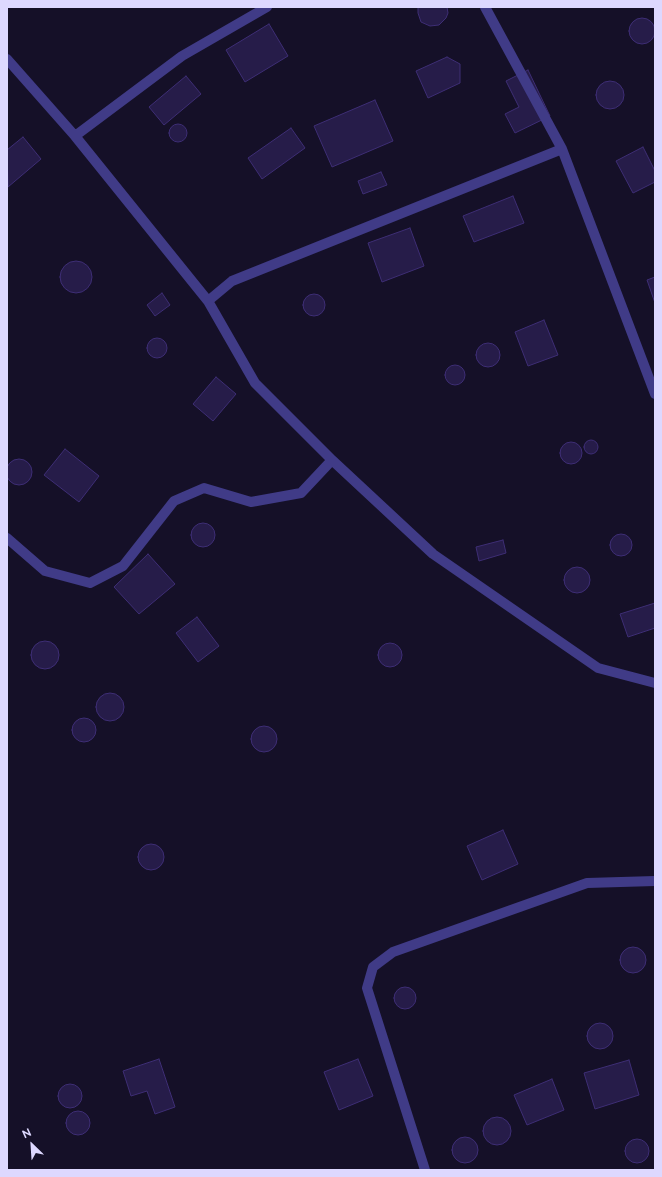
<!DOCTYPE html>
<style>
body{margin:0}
#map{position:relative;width:662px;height:1177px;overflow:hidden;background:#151028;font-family:Raleway,sans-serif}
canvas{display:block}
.frame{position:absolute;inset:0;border:8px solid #ddd8ff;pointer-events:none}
.north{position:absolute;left:12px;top:1125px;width:40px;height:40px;-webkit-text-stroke:3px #151028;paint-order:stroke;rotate:335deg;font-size:11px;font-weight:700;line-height:16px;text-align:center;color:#ddd8ff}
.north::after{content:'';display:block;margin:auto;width:14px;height:18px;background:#ddd8ff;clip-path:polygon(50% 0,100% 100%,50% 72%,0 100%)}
</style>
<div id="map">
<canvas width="662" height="1177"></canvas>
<div class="frame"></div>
<div class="north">N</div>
</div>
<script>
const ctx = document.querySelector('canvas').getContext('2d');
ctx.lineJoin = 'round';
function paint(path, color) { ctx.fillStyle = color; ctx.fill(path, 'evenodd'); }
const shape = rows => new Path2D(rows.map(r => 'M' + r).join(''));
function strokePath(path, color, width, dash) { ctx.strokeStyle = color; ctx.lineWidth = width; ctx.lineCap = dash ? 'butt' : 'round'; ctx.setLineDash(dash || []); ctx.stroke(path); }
const building = shape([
 [418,7,447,7,448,13,446,18,439,25,430,26,421,22,418,13,418,7],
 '629 31a13 13 0 1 1 26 0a13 13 0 1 1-26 0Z',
 [269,24,288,56,245,82,226,50,269,24],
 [447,57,460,64,460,83,428,98,416,71,447,57],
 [528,70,550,116,515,133,505,114,519,107,506,81,528,70],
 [186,76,201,94,164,125,149,107,186,76],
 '596 95a14 14 0 1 1 28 0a14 14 0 1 1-28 0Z',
 [375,100,393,141,332,167,314,126,375,100],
 '169 133a9 9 0 1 1 18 0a9 9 0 1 1-18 0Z',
 [291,128,305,148,262,179,248,158,291,128],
 [23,137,41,159,8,187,7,150,23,137],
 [643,147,655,171,655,182,633,193,616,161,643,147],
 [381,172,387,185,363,194,358,181,381,172],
 [513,196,524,223,474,242,463,216,513,196],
 [410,228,424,266,382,282,368,243,410,228],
 '60 277a16 16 0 1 1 32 0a16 16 0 1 1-32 0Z',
 [655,277,655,303,647,280,655,277],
 [162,293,170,305,155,316,147,305,162,293],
 '303 305a11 11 0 1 1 22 0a11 11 0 1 1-22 0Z',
 [544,320,558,355,528,366,515,332,544,320],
 '147 348a10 10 0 1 1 20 0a10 10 0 1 1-20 0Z',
 '476 355a12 12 0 1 1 24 0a12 12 0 1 1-24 0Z',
 '445 375a10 10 0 1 1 20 0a10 10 0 1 1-20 0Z',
 [216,377,236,394,213,421,193,404,216,377],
 '584 447a7 7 0 1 1 14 0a7 7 0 1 1-14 0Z',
 '560 453a11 11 0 1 1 22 0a11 11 0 1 1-22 0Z',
 [65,449,99,476,79,502,44,475,65,449],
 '6 472a13 13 0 1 1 26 0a13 13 0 1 1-26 0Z',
 '191 535a12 12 0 1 1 24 0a12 12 0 1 1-24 0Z',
 '610 545a11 11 0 1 1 22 0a11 11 0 1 1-22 0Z',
 [503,540,506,553,479,561,476,547,503,540],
 [148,554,175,584,139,614,114,587,148,554],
 '564 580a13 13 0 1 1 26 0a13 13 0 1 1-26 0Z',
 [655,603,655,628,628,637,620,614,655,603],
 [197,617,219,646,198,662,176,633,197,617],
 '31 655a14 14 0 1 1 28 0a14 14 0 1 1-28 0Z',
 '378 655a12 12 0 1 1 24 0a12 12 0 1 1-24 0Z',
 '96 707a14 14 0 1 1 28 0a14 14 0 1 1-28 0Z',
 '72 730a12 12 0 1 1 24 0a12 12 0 1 1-24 0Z',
 '251 739a13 13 0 1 1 26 0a13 13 0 1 1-26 0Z',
 [503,830,518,864,482,880,467,846,503,830],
 '138 857a13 13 0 1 1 26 0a13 13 0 1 1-26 0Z',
 '620 960a13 13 0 1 1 26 0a13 13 0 1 1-26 0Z',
 '394 998a11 11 0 1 1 22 0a11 11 0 1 1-22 0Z',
 '587 1036a13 13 0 1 1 26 0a13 13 0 1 1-26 0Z',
 [159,1059,175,1107,155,1114,147,1091,131,1096,123,1071,159,1059],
 [358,1059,373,1096,339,1110,324,1072,358,1059],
 [629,1060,639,1095,595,1109,584,1073,629,1060],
 [552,1079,564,1110,527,1125,514,1095,552,1079],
 '58 1096a12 12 0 1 1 24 0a12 12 0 1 1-24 0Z',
 '66 1123a12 12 0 1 1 24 0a12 12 0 1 1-24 0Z',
 '483 1131a14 14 0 1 1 28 0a14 14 0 1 1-28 0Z',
 '452 1150a13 13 0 1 1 26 0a13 13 0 1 1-26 0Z',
 '625 1151a12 12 0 1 1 24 0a12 12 0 1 1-24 0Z'
]);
paint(building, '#261c49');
strokePath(building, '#3e2e75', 1);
strokePath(shape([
 [485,7,562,149,655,394],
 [7,59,75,136,208,301,255,383,332,460,433,554,598,668,655,683],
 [75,136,182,56,267,7],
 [208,301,232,281,562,149],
 [7,538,45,571,90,583,123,566,174,501,204,488,251,502,301,493,332,460],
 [425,1170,367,988,373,967,393,952,587,883,655,881]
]), '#403b87', 10);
</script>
